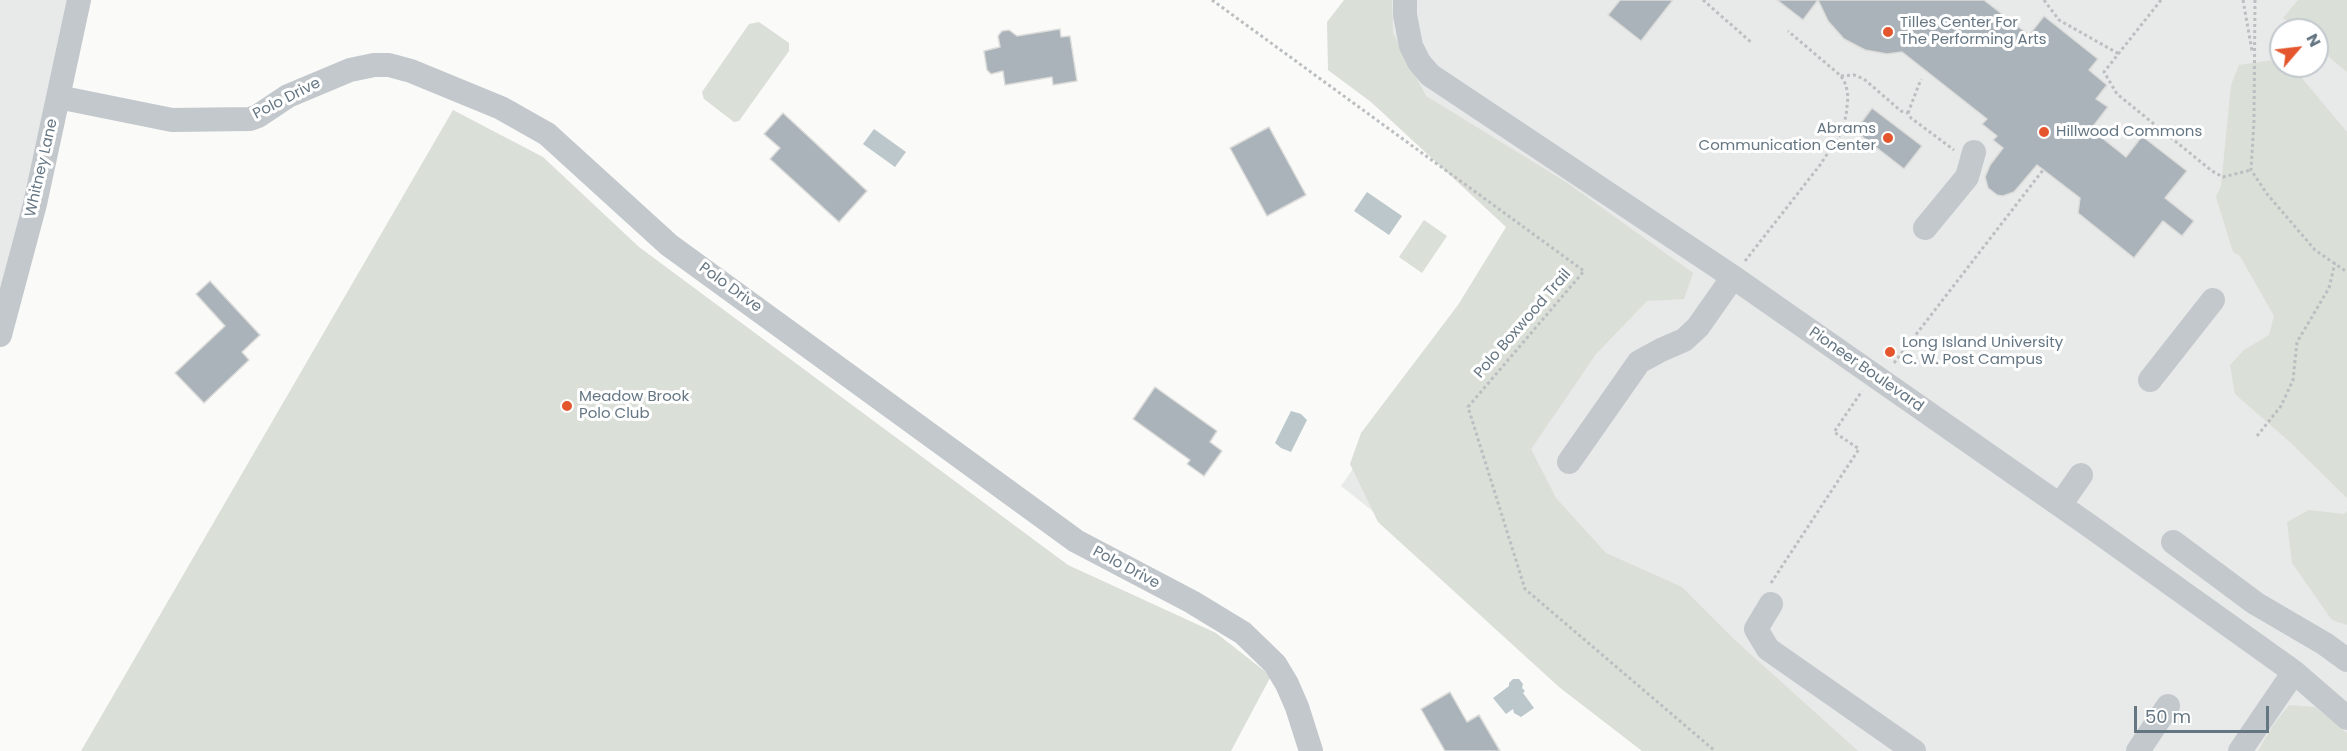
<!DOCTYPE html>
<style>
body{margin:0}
#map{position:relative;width:2347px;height:751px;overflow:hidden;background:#fafaf8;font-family:Poppins,sans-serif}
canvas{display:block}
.north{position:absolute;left:2269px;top:18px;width:60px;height:60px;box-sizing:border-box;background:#fff;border:2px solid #c1c8cd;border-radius:50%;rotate:62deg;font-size:16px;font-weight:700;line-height:24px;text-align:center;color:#657683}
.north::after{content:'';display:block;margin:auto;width:21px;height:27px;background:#e4572e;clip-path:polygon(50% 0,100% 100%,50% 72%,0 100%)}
.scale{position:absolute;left:2134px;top:706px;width:135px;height:27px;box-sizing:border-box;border:3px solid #657683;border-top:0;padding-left:8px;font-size:18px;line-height:21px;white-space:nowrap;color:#657683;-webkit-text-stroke:4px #fff;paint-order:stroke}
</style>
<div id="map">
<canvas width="2347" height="751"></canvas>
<div class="north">N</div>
<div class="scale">50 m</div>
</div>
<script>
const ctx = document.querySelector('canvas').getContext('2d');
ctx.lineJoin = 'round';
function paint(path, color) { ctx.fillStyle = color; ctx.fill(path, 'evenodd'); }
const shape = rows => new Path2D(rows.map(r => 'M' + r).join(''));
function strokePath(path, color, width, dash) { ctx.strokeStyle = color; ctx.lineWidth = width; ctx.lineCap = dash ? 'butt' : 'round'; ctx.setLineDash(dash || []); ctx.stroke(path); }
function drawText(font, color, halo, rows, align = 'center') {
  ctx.font = font + ' Poppins,sans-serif'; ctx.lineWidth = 6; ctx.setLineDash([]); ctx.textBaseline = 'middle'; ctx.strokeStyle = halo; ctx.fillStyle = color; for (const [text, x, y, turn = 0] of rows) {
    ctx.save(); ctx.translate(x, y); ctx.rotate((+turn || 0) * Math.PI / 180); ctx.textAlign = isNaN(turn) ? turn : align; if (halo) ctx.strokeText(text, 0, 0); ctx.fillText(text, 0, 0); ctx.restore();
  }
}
paint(shape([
 [0,0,78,0,0,335],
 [1379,0,2347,0,2347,751,1665,751,1525,632,1341,486,1526,218,1328,70],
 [2281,30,2317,30,2317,66,2281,66]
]), '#e8e9e9');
paint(shape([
 [1344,0,1392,0,1393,33,1426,96,1566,182,1693,273,1684,299,1647,301,1596,354,1531,449,1556,498,1606,553,1682,587,1737,642,1858,751,1642,751,1559,687,1378,522,1350,464,1361,433,1458,305,1506,227,1370,101,1328,70,1327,22],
 [2298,0,2347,0,2347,72,2317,47,2317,30,2297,30,2283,18],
 [759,22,789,43,789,51,739,121,734,122,704,99,702,92,749,24],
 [2273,60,2281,64,2281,66,2295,70,2347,132,2347,498,2291,443,2235,394,2230,365,2244,350,2269,335,2274,316,2240,256,2233,252,2216,197,2221,186,2231,85,2239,65],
 [453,110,543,157,639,247,1068,565,1216,633,1271,676,1231,751,81,751],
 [1424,220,1447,236,1422,273,1399,257],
 [2309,510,2344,514,2347,511,2347,625,2332,620,2292,563,2287,522],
 [2289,705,2315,707,2347,733,2347,751,2258,751,2272,727]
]), '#dadfd7');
paint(shape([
 [874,129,906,152,895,167,863,144],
 [1367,192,1402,216,1389,235,1354,211],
 [1291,411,1301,414,1307,420,1291,452,1281,448,1275,443],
 [1513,679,1519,679,1523,684,1522,688,1525,691,1523,693,1534,708,1521,717,1514,713,1513,709,1506,714,1493,698,1509,686,1509,683]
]), '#bbc7cb');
const building = shape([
 [1620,0,1673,0,1641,41,1608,15,1620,0],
 [1777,0,1984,0,2029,35,2044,16,2098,59,2089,70,2107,85,2096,99,2108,107,2091,129,2126,157,2142,136,2187,171,2165,198,2194,221,2182,236,2163,221,2134,258,2078,213,2080,198,2037,165,2014,192,2003,196,1997,195,1988,188,1985,177,1990,165,2003,148,1993,140,1997,136,1982,124,1987,119,1902,52,1887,54,1865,50,1844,39,1828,21,1818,0,1803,20,1777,0],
 [1060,29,1061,37,1070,36,1077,81,1053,85,1052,77,1005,85,1003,71,991,74,987,70,984,51,1000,47,998,36,1002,31,1009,30,1017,36,1060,29],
 [1872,108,1922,146,1904,169,1855,131,1872,108],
 [783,113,867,191,839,222,770,159,780,148,764,134,783,113],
 [1269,127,1306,195,1267,216,1230,148,1269,127],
 [210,281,260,335,242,352,249,360,204,403,175,373,225,326,196,294,210,281],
 [1155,387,1217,431,1210,442,1222,451,1204,476,1187,464,1190,460,1133,419,1155,387],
 [1450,692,1467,722,1479,715,1500,751,1445,751,1421,709,1450,692]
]);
paint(building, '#aab3b9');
strokePath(building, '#dcdcda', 1.5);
strokePath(shape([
 [1212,0,1584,271,1468,407,1525,589,1715,751],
 [1703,0,1752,43],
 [2044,0,2059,20,2119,54],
 [2161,0,2104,72,2117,94,2212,171,2223,177,2251,170],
 [2243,0,2252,51],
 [2255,0,2254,121,2251,170,2267,194,2315,250,2347,272],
 [1841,76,1854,75,1864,79,1901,111,1908,113,1911,118,1954,150],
 [1908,113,1921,79],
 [1745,261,1820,165,1841,133,1846,116,1848,97,1846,85,1841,76,1788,31],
 [1894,363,2043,170],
 [2257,436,2281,406,2293,380,2297,342,2329,288,2335,263],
 [1771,583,1859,449,1834,432,1862,391]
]), '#bbbfc2', 3, [3, 3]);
strokePath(shape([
 [1405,0,1405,15,1411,46,1419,62,1430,75,1733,277,2087,524,2294,672,2347,718],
 [58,97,172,120,250,119,258,116,288,96,350,70,374,65,389,65,411,71,501,108,547,134,669,245,1076,541,1192,602,1243,633,1275,664,1287,684,1297,707,1311,751],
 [1925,228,1967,177,1974,152],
 [0,335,35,204,79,0],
 [2150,380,2213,300],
 [1569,462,1639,362,1661,350,1684,340,1698,327,1733,277],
 [2060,505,2081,475],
 [2173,542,2255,603,2325,644,2347,660],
 [1771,604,1756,629,1768,649,1914,751],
 [2138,751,2168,706],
 [2240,751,2294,672]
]), '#c3c8cc', 24);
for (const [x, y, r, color] of [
 [1888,32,6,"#e4572e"],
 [2044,132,6,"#e4572e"],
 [1888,138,6,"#e4572e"],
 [1890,352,6,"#e4572e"],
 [567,406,6,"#e4572e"]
]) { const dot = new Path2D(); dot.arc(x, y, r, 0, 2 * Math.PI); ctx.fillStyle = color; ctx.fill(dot); strokePath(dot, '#fff', 2); }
drawText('15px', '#657683', '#fff', [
 ["Tilles Center For",1900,23],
 ["The Performing Arts",1900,40],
 ["Abrams",1876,129,"right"],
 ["Communication Center",1876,146,"right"],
 ["Hillwood Commons",2056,132],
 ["Long Island University",1902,343],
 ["C. W. Post Campus",1902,360],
 ["Meadow Brook",579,397],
 ["Polo Club",579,414]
], 'left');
drawText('15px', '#657683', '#fff', [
 ["Polo Drive",287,99,-27],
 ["Whitney Lane",42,168,-77],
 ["Polo Drive",730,288,36],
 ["Polo Boxwood Trail",1523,324,-49],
 ["Pioneer Boulevard",1866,370,35],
 ["Polo Drive",1126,568,28]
]);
</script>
